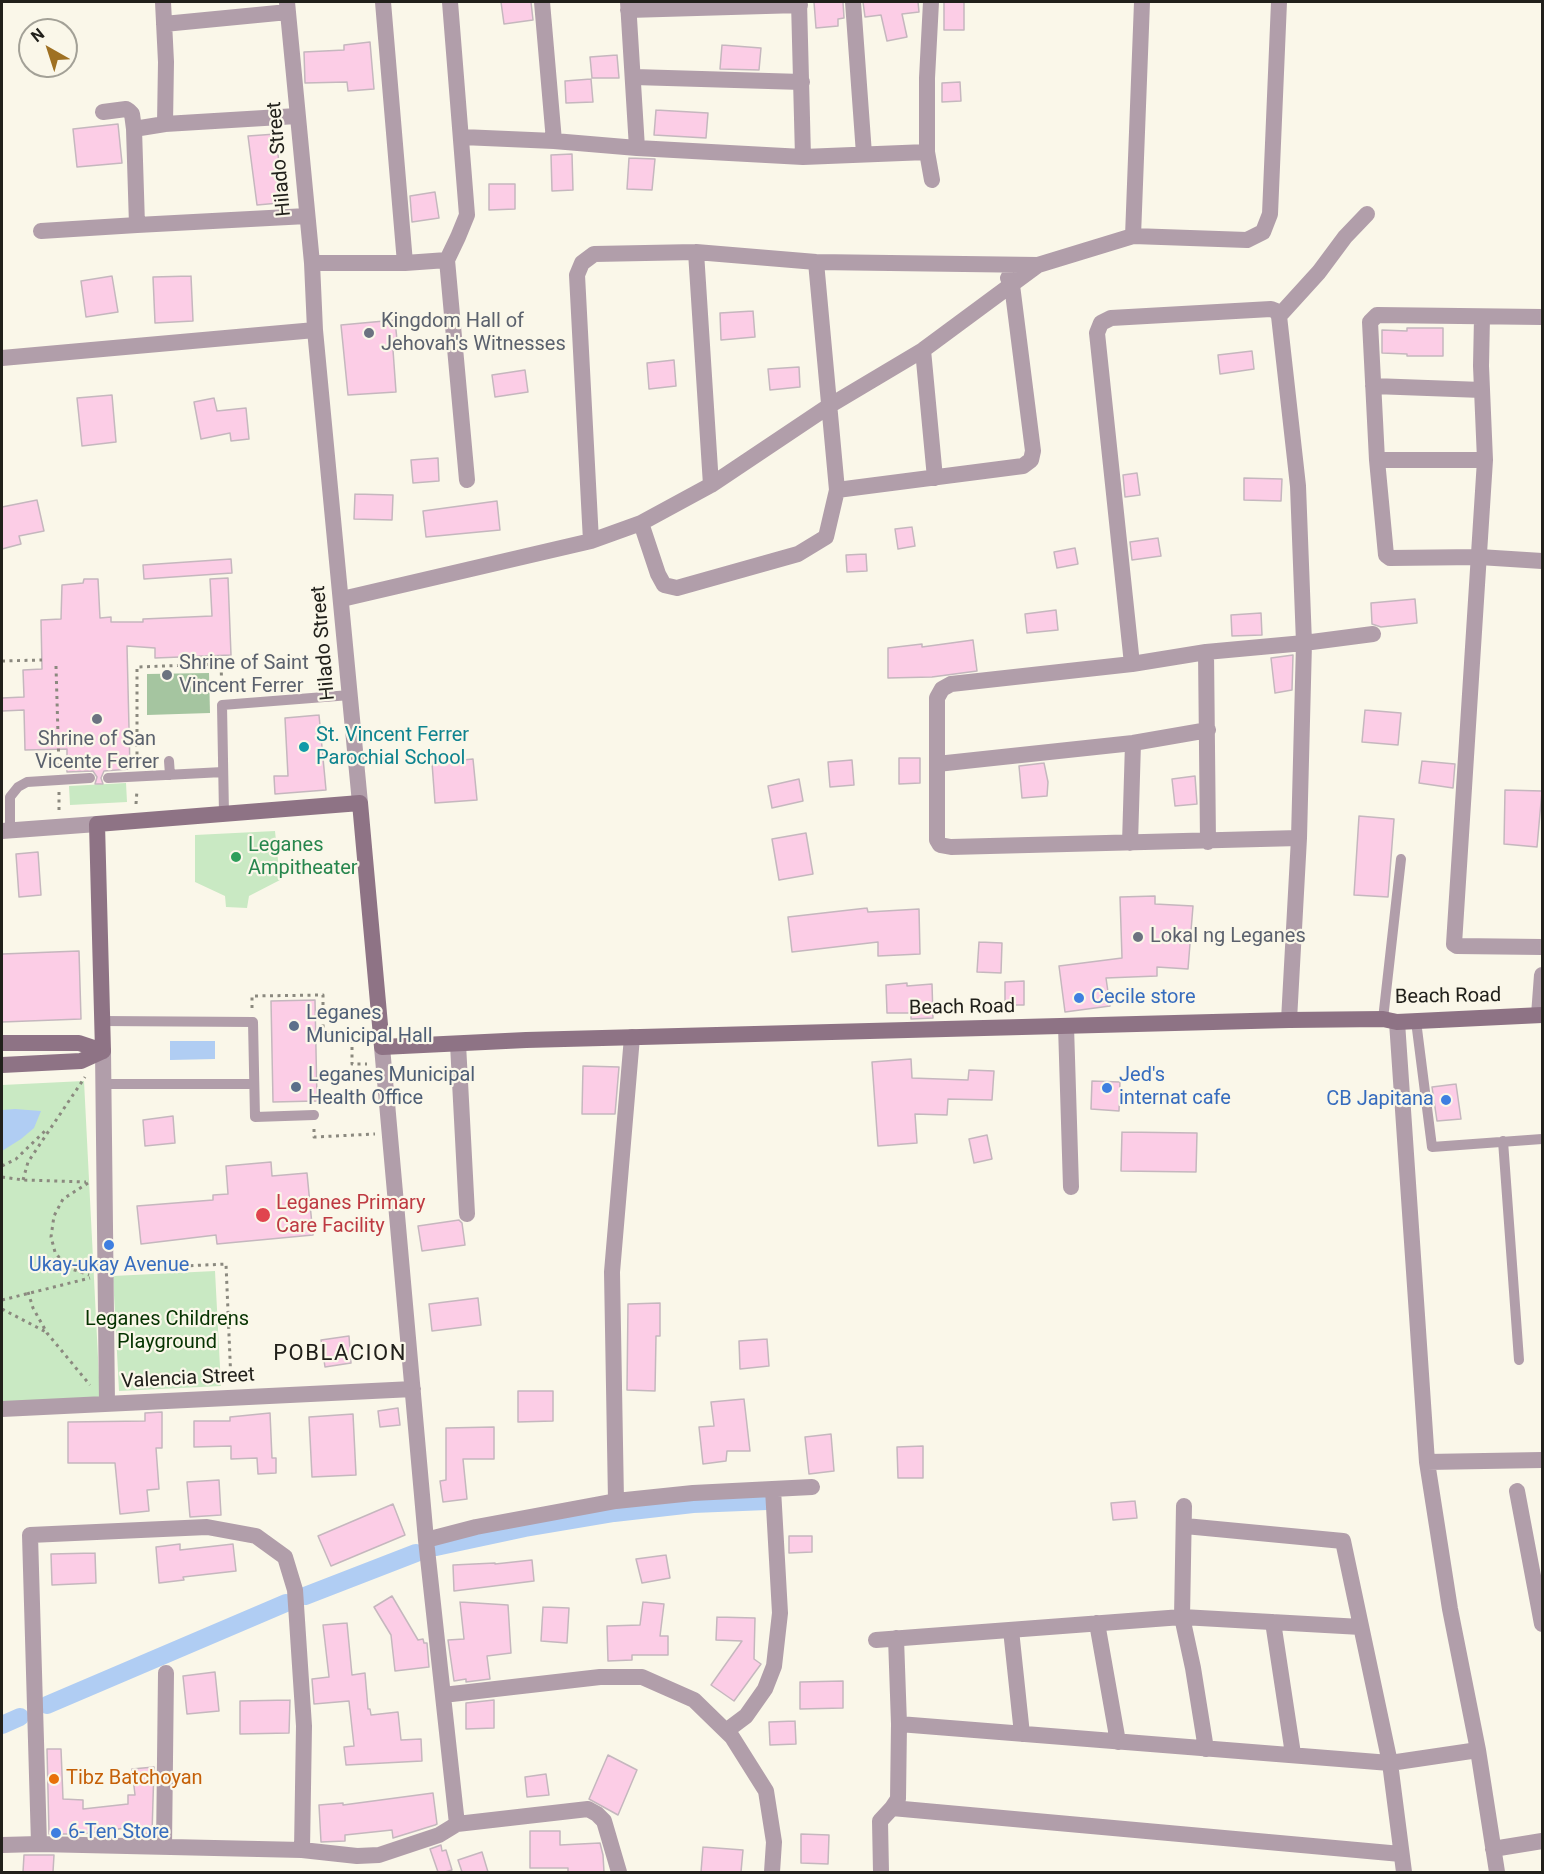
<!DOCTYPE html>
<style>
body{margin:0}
#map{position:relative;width:1544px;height:1874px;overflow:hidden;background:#faf7e9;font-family:Roboto,sans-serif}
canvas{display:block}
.frame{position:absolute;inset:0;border:3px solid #21201b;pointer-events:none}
.north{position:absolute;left:18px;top:18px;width:60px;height:60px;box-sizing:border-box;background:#faf7e9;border:2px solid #a3a197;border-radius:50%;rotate:321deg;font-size:16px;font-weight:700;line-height:24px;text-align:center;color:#21201b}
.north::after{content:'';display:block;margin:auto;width:21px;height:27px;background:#9f7123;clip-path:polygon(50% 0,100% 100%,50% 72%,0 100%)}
</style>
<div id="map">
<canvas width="1544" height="1874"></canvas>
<div class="frame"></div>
<div class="north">N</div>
</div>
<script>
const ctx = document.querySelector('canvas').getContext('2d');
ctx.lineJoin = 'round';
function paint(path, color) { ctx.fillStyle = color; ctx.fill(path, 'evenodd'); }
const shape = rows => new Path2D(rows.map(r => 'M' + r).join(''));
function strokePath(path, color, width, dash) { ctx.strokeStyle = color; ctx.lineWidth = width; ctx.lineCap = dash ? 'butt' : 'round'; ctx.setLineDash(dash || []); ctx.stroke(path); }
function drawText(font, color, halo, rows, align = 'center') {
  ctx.font = font + ' Roboto,sans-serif'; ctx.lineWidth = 4.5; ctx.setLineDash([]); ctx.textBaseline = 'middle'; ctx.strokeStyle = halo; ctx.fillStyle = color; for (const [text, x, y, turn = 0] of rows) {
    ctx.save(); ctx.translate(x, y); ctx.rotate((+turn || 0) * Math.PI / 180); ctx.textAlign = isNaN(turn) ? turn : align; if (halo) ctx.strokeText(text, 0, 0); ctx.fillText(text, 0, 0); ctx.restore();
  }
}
paint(shape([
 [126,783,127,802,70,805,69,786],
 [275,831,280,880,249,896,247,908,226,907,225,896,195,882,195,835],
 [84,1081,100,1397,2,1403,2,1085],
 [215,1271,221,1386,119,1391,113,1276]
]), '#c9e9c3');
paint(shape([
 [209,673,210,713,147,715,147,674]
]), '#a5c5a0');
paint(shape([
 [170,1041,215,1041,215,1059,170,1060],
 [15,1109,41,1111,34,1128,21,1139,2,1151,2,1110]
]), '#b0cdf3');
strokePath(shape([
 [436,1547,525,1528,614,1513,693,1504,767,1501],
 [305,1596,416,1553],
 [47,1705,286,1603],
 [2,1725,20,1717]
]), '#b0cdf3', 18);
const building = shape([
 [501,2,531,2,533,20,504,24,501,2],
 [814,2,843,2,844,18,838,19,838,26,816,28,814,2],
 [863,2,918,2,919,12,902,14,907,37,887,41,881,15,865,17,863,2],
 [944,2,964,2,964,30,944,30,944,2],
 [370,42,374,89,348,91,347,82,305,83,304,52,344,50,344,45,370,42],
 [722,45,761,48,759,70,720,69,722,45],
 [617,55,619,78,592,78,590,57,617,55],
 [591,79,593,102,566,103,565,81,591,79],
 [960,82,961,101,942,102,942,83,960,82],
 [656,110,708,113,706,138,654,135,656,110],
 [118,124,122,163,77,167,73,129,118,124],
 [276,134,279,164,276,165,279,203,257,205,248,136,276,134],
 [572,154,573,190,552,191,551,155,572,154],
 [629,158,655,159,652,190,627,189,629,158],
 [489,184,515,184,515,209,489,210,489,184],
 [435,192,439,218,412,222,410,196,435,192],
 [112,276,118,312,86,317,81,281,112,276],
 [191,276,193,321,155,323,153,277,191,276],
 [753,311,755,337,721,340,720,313,753,311],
 [395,320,398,350,393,350,396,392,348,395,341,325,395,320],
 [1407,328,1443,328,1443,356,1407,356,1407,354,1382,353,1382,330,1407,331,1407,328],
 [1252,351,1254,369,1220,374,1218,355,1252,351],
 [674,360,676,386,649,389,647,363,674,360],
 [799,367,800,387,770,390,768,369,799,367],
 [525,370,528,392,495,397,492,375,525,370],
 [112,395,116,442,82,446,77,398,112,395],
 [214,398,217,411,246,408,249,439,231,441,230,433,201,439,194,402,214,398],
 [438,458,439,481,413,483,411,460,438,458],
 [1137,473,1140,495,1125,497,1123,475,1137,473],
 [1244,478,1282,479,1281,501,1244,500,1244,478],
 [355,494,393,495,392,520,354,519,355,494],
 [37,500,44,531,19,536,21,544,2,549,2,507,37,500],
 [497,501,500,530,426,537,423,511,497,501],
 [912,527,915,546,898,549,895,529,912,527],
 [1158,538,1161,556,1132,560,1130,542,1158,538],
 [1075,548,1078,564,1057,568,1054,552,1075,548],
 [866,554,867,571,847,572,846,555,866,554],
 [231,559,232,573,144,579,143,565,231,559],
 [228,578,231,655,155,658,155,648,127,646,130,769,104,771,101,778,103,784,95,784,97,777,93,771,67,772,67,749,25,750,24,710,2,711,2,698,24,697,23,670,42,669,41,620,61,619,62,585,83,583,84,579,98,579,100,618,111,617,111,622,143,622,143,619,212,616,210,579,228,578],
 [1415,599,1417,623,1381,627,1372,624,1371,603,1415,599],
 [1056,610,1058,630,1027,633,1025,614,1056,610],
 [1261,613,1262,635,1232,636,1231,615,1261,613],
 [973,640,977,671,932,677,888,678,888,648,922,644,922,647,973,640],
 [1293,655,1292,690,1275,693,1271,658,1293,655],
 [1365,710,1401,713,1398,745,1362,742,1365,710],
 [319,715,326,790,275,794,274,776,288,776,285,718,319,715],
 [899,758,920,758,920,783,899,784,899,758],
 [473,759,477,800,435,803,432,763,473,759],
 [852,760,854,785,830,787,828,762,852,760],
 [1422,761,1455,764,1453,788,1419,783,1422,761],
 [1044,763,1048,782,1047,796,1022,798,1019,766,1044,763],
 [1195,776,1197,804,1175,806,1172,779,1195,776],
 [799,779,803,801,772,808,768,786,799,779],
 [1505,790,1542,791,1537,847,1504,844,1505,790],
 [1359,816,1394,819,1388,897,1354,895,1359,816],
 [806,833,813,874,779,880,772,839,806,833],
 [38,852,41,895,19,897,16,854,38,852],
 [1155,896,1155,904,1193,906,1188,969,1157,967,1157,976,1106,978,1110,1006,1065,1012,1059,966,1122,958,1120,897,1155,896],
 [867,908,868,912,919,909,920,954,878,956,878,942,792,952,788,917,867,908],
 [979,942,1002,943,1001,973,977,972,979,942],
 [79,951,81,1019,2,1022,2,954,79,951],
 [1024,981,1024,1005,1005,1005,1005,982,1024,981],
 [907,983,907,986,932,984,933,1018,911,1019,911,1013,887,1013,886,985,907,983],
 [315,1000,317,1101,273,1102,271,1001,315,1000],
 [911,1059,912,1078,968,1080,969,1070,994,1071,992,1100,948,1099,947,1115,915,1114,917,1143,878,1146,872,1062,911,1059],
 [583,1066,619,1067,615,1114,582,1114,583,1066],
 [1092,1081,1120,1082,1119,1111,1091,1109,1092,1081],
 [1456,1084,1461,1119,1437,1121,1432,1087,1456,1084],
 [173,1116,175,1143,145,1146,143,1120,173,1116],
 [1122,1132,1197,1133,1196,1172,1121,1171,1122,1132],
 [987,1135,992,1159,974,1163,969,1139,987,1135],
 [271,1162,272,1176,307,1173,313,1235,217,1244,216,1235,141,1244,137,1206,213,1200,213,1195,228,1194,226,1166,271,1162],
 [459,1220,462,1223,465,1245,422,1251,418,1226,459,1220],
 [478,1298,481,1325,432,1331,429,1304,478,1298],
 [660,1303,660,1336,656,1336,655,1391,627,1390,628,1304,660,1303],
 [349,1336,351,1363,325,1367,321,1340,349,1336],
 [767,1339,769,1366,740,1369,739,1341,767,1339],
 [518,1391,553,1391,553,1421,518,1422,518,1391],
 [744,1399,750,1451,727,1451,726,1461,703,1464,699,1427,714,1426,711,1402,744,1399],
 [398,1408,400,1425,380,1427,378,1411,398,1408],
 [162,1412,162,1448,156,1448,159,1489,147,1490,149,1511,120,1514,115,1463,68,1463,68,1422,145,1421,145,1413,162,1412],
 [270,1413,272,1458,276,1458,276,1473,258,1474,257,1458,231,1459,231,1446,194,1447,194,1421,230,1421,230,1417,270,1413],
 [353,1414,356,1475,312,1477,309,1417,353,1414],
 [494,1427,494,1459,463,1459,467,1499,443,1502,440,1481,446,1480,446,1428,494,1427],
 [831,1434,834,1471,809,1474,805,1437,831,1434],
 [923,1446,923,1478,898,1478,897,1447,923,1446],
 [219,1480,221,1515,190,1517,187,1482,219,1480],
 [1135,1501,1137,1518,1113,1520,1111,1503,1135,1501],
 [393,1504,405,1535,331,1566,318,1536,393,1504],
 [789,1536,812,1536,812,1552,789,1553,789,1536],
 [180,1544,180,1550,233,1544,236,1571,183,1577,184,1580,159,1583,156,1547,180,1544],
 [95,1553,96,1583,52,1585,51,1554,95,1553],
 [666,1555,670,1578,642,1583,636,1559,666,1555],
 [532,1560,534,1581,454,1591,453,1565,495,1563,495,1564,532,1560],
 [392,1596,418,1640,423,1639,424,1643,427,1643,429,1667,395,1671,391,1635,374,1607,392,1596],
 [460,1602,508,1605,511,1653,487,1656,490,1679,466,1682,466,1679,454,1681,448,1640,464,1639,460,1602],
 [643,1602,664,1604,660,1636,668,1636,668,1655,632,1655,632,1660,608,1661,607,1626,640,1625,643,1602],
 [543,1607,569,1608,567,1643,541,1641,543,1607],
 [717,1617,755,1618,754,1659,761,1664,734,1701,711,1685,742,1641,716,1640,717,1617],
 [347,1623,352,1675,365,1673,368,1709,370,1709,371,1715,398,1712,401,1740,421,1739,422,1761,346,1765,344,1747,354,1746,349,1701,314,1704,312,1679,329,1677,323,1625,347,1623],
 [215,1672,219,1711,187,1714,183,1676,215,1672],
 [843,1681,843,1708,800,1709,800,1682,843,1681],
 [290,1700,289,1733,240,1734,240,1701,290,1700],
 [494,1700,494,1728,466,1729,466,1703,494,1700],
 [795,1721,796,1744,770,1745,769,1722,795,1721],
 [47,1749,61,1749,63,1799,83,1800,83,1809,128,1804,128,1795,135,1795,132,1769,154,1767,152,1834,126,1832,126,1828,82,1834,49,1834,47,1749],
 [608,1755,637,1770,618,1815,589,1799,608,1755],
 [546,1774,549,1795,527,1797,525,1777,546,1774],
 [433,1793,437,1824,435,1825,393,1838,392,1830,345,1835,345,1841,321,1842,319,1805,343,1803,343,1805,433,1793],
 [530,1831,560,1831,560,1845,600,1843,603,1855,604,1872,568,1872,568,1868,530,1868,530,1831],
 [801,1834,829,1835,828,1864,801,1863,801,1834],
 [441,1845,442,1851,446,1850,452,1870,445,1872,438,1872,430,1849,441,1845],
 [703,1847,743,1850,741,1872,701,1872,703,1847],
 [482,1852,488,1872,462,1872,458,1860,482,1852],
 [24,1855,54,1855,53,1872,23,1872,24,1855]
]);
paint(building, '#fccde6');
strokePath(building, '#c5b7be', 1.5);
strokePath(shape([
 [2,661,42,660],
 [56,666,59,768],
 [137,762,137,667,221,664,222,692],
 [136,804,137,790],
 [59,810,59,792],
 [252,1008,252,996,323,995,323,1035,352,1034,352,1064,367,1064],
 [314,1129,314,1137,375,1134],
 [2,1166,16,1159,47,1129],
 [2,1177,23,1180,86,1182],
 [23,1180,28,1162,85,1077],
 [88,1183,63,1199,54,1216,51,1237,55,1252,66,1267,89,1275],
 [123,1269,226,1264,231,1382],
 [28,1292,33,1308,47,1333,90,1385],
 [2,1300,90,1278],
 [2,1309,46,1332]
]), '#8b897f', 3, [3, 4.5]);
strokePath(shape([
 [169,761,170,775],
 [108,778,223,772],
 [224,814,222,705,350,695],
 [10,830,10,797,18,787,27,782,90,778],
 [1383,1019,1401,859],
 [102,1021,253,1022,255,1117,314,1115],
 [1416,1021,1432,1147,1542,1139],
 [105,1084,254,1084],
 [1503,1141,1519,1360]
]), '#b19eaa', 10);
strokePath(shape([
 [163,2,166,62,165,124,297,116],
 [287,2,312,263,315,330,360,803],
 [383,2,405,263],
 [450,2,467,215,458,237,447,260,467,480],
 [542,2,554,141],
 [628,2,637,148],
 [799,2,803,157],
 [853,2,864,154],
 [628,10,800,5],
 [164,24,288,12],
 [634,77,802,82],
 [103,112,126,109,129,111,132,114,134,129],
 [165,124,134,129,137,225,307,216],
 [462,137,554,141,637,148,803,157,927,152,927,78,931,2],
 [927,152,932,180],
 [41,231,137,225],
 [1133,236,1247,240,1263,232,1270,214,1279,2],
 [696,252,711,485],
 [816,262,837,490],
 [312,263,405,263,447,260],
 [1279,316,1319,272,1345,237,1367,214],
 [1482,317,1481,366,1485,460,1454,944,1457,946,1542,947],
 [1542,317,1377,315,1370,322,1377,460,1386,555,1390,558,1479,557,1542,561],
 [923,350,935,478],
 [2,358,315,330],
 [1373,386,1482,390],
 [1377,460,1485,460],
 [641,523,658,574,664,585,677,588,798,554,826,537,837,490,1023,466,1031,460,1033,451,1012,285,1008,278],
 [591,541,577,275,582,263,594,254,696,252,816,262,1038,265],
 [342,599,591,541,641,523,711,485,829,406,923,350,1038,265,1133,236,1142,2],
 [1206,652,1208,842],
 [1132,664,1097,333,1101,323,1111,318,1271,309,1276,311,1279,316,1298,486,1304,643,1299,838,1289,1020],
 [937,764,1133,743,1208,730],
 [2,831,97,824],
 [1299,838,951,847,940,845,937,840,937,698,942,689,951,684,1132,664,1206,652,1304,643,1373,634],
 [1130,843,1133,743],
 [1539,1015,1542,975],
 [1397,1022,1427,1462,1450,1609,1478,1750,1497,1872],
 [1066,1026,1071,1187],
 [458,1044,467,1214],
 [382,1047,426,1540,457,1824],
 [103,1051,107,1403],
 [2,1409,413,1389],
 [1427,1462,1542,1460],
 [1517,1491,1542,1624],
 [616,1501,612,1272,632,1037],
 [1184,1506,1182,1617,1193,1668,1206,1749],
 [1185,1526,1343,1541,1390,1763,1404,1872],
 [426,1540,476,1527,616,1501,693,1493,812,1487],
 [1273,1622,1293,1754],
 [1097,1623,1118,1742],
 [1011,1630,1022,1734],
 [876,1640,1182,1617,1361,1627],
 [443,1695,600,1677,642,1677,694,1700,732,1737,766,1791,774,1842,772,1872],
 [899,1724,1390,1763,1478,1750],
 [726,1731,746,1716,765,1689,774,1666,780,1613,773,1489],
 [892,1808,1401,1854],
 [39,1844,30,1535,207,1527,256,1536,285,1557,295,1590,304,1726,302,1850],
 [2,1845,39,1844,302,1850,357,1856,379,1855,439,1835,457,1824,588,1809,597,1814,604,1821,619,1872],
 [164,1847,166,1673],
 [1493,1849,1542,1841],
 [881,1872,880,1821,892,1808,898,1799,899,1724,896,1638]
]), '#b19eaa', 16);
strokePath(shape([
 [2,1043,79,1043,103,1051],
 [103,1051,97,824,360,803,382,1047,526,1040,1289,1020,1383,1019,1397,1022,1542,1015],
 [2,1065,81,1061,103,1051]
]), '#8e7385', 16);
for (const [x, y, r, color] of [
 [369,333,6,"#6b7280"],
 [167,675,6,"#6b7280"],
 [97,719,6,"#6b7280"],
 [304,747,6,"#0f9aa8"],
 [236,857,6,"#2e9e5b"],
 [1138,937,6,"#6b7280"],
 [1079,998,6,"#3f7fe0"],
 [294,1026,6,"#5c6f8a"],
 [296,1087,6,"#5c6f8a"],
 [1107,1088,6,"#3f7fe0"],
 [1446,1100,6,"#3f7fe0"],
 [263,1215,8,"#e0444e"],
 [109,1245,6,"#3f7fe0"],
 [54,1779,6,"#e8710a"],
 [56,1833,6,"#3f7fe0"]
]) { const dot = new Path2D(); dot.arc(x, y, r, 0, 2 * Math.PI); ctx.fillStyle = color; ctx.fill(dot); strokePath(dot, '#faf7e9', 2); }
drawText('20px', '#21201b', '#faf7e9', [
 ["Hilado Street",280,159,-95],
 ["Hilado Street",324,643,-95],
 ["Beach Road",1448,997,-1],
 ["Beach Road",962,1008,-1],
 ["Valencia Street",188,1379,-3]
]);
drawText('20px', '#5b616d', '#faf7e9', [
 ["Kingdom Hall of",381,322],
 ["Jehovah's Witnesses",381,345],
 ["Shrine of Saint",179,664],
 ["Vincent Ferrer",179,687],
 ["Shrine of San",97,740,"center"],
 ["Vicente Ferrer",97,763,"center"],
 ["Lokal ng Leganes",1150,937]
], 'left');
drawText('20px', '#0d838f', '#faf7e9', [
 ["St. Vincent Ferrer",316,736],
 ["Parochial School",316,759]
], 'left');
drawText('20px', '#27864d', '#faf7e9', [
 ["Leganes",248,846],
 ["Ampitheater",248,869]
], 'left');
drawText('20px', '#366cbe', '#faf7e9', [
 ["Cecile store",1091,998],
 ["Jed's",1119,1076],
 ["internat cafe",1119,1099],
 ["CB Japitana",1434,1100,"right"],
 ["Ukay-ukay Avenue",109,1266,"center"],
 ["6-Ten Store",68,1833]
], 'left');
drawText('20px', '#4e5e75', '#faf7e9', [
 ["Leganes",306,1014],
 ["Municipal Hall",306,1037],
 ["Leganes Municipal",308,1076],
 ["Health Office",308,1099]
], 'left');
drawText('20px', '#be3a42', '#faf7e9', [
 ["Leganes Primary",276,1204],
 ["Care Facility",276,1227]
], 'left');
drawText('20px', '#063301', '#faf7e9', [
 ["Leganes Childrens",167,1320],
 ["Playground",167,1343]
]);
drawText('20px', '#c56008', '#faf7e9', [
 ["Tibz Batchoyan",66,1779]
], 'left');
ctx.letterSpacing = '1.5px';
drawText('22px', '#21201b', '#faf7e9', [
 ["POBLACION",340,1354]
]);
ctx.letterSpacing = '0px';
</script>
